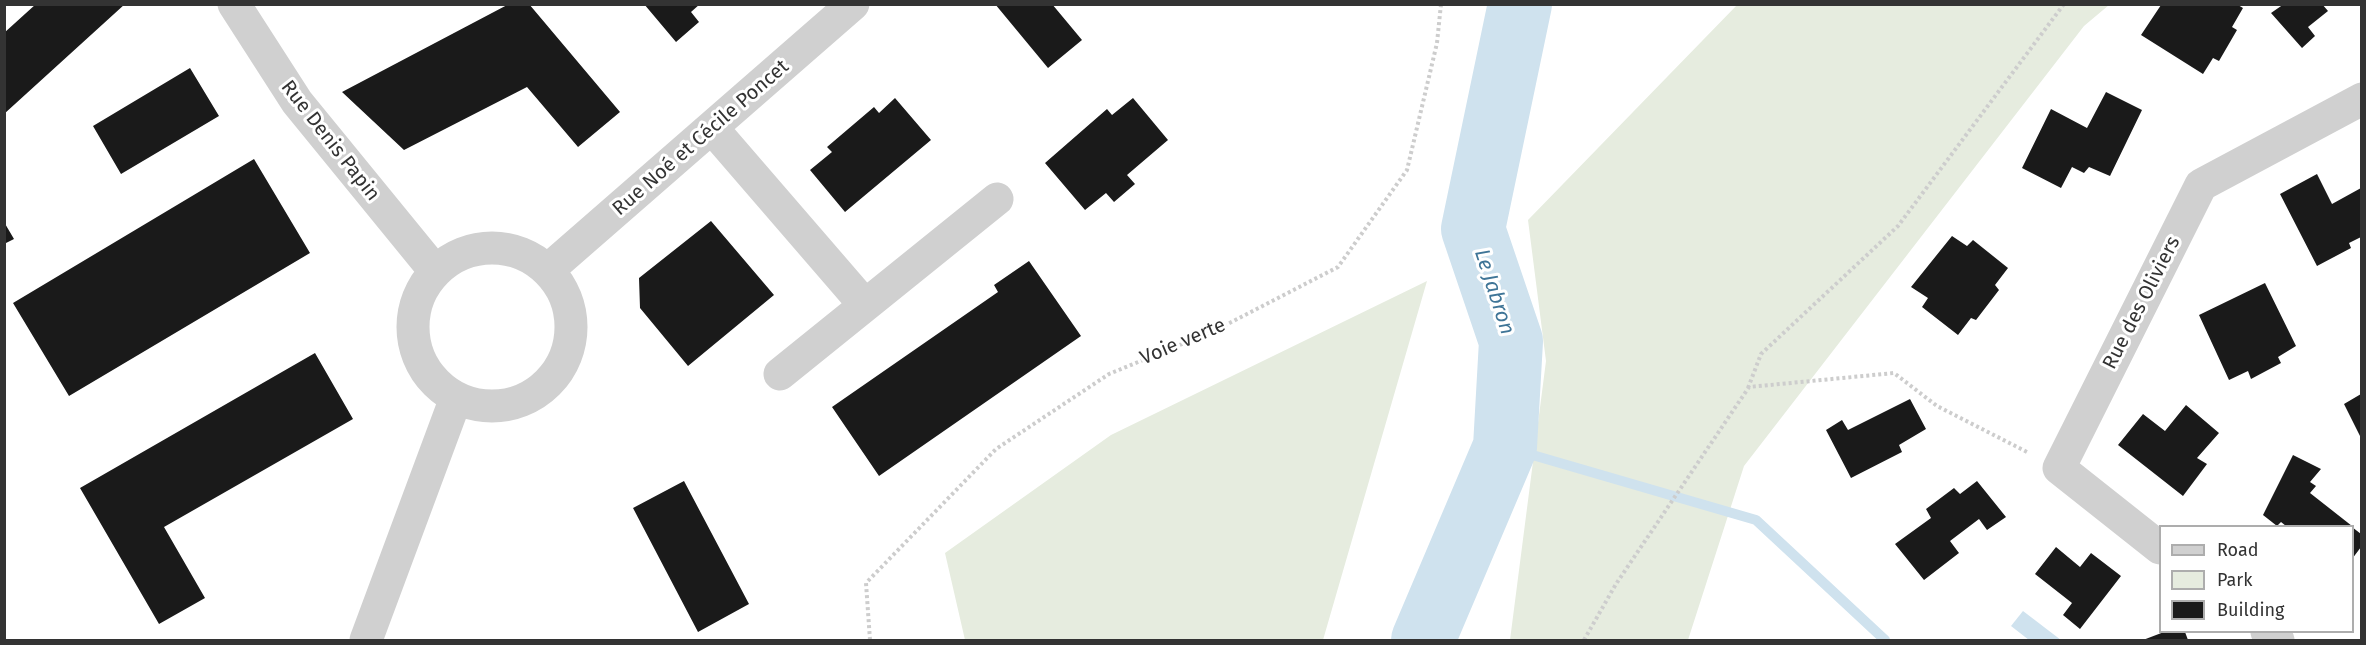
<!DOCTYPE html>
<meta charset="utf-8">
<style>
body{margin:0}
#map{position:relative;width:2366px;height:645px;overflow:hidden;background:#fff;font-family:"Fira Sans",sans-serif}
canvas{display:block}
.frame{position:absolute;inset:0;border:6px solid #333;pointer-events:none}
.legend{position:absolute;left:2159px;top:525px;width:195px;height:108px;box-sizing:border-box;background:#fff;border:2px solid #adadad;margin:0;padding:8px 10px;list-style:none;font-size:18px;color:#333}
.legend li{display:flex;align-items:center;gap:12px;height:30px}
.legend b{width:30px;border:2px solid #adadad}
</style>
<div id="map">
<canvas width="2366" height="645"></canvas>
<div class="frame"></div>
<ul class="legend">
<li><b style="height:8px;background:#d0d0d0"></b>Road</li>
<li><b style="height:16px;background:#e6ecdf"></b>Park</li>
<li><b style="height:16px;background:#1a1a1a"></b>Building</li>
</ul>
</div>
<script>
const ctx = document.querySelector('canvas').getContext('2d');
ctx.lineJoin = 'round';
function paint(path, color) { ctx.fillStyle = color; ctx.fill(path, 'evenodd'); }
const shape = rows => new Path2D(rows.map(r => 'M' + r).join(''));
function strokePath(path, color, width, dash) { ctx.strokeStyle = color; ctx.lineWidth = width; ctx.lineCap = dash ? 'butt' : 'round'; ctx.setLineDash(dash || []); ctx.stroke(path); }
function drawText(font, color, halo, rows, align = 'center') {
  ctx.font = font + ' "Fira Sans",sans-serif'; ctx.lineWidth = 6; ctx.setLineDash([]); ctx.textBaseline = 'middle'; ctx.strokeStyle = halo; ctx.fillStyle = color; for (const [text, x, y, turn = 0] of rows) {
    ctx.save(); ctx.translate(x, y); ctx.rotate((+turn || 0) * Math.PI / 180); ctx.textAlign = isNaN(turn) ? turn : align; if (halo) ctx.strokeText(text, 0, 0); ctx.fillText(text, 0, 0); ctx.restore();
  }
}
paint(shape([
 [1737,5,2109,5,2084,26,1744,466,1688,640,1510,640,1546,361,1528,220],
 [1427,281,1323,640,965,640,945,553,1111,435]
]), '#e6ecdf');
paint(shape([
 [2023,611,2061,640,2029,640,2011,626]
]), '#cfe2ee');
strokePath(shape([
 [1505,447,1756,520,1885,640]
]), '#cfe2ee', 10);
strokePath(shape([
 [1423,640,1505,447,1511,341,1473,229,1520,4]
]), '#cfe2ee', 64);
paint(shape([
 [36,4,125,4,4,114,4,33],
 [509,4,529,4,620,112,578,147,527,87,404,150,342,92],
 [644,4,700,4,691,12,699,22,676,42],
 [995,4,1052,4,1082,40,1048,68],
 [2284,4,2322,4,2328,11,2308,27,2315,36,2302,48,2271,13],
 [2161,5,2238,5,2243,8,2232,27,2237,30,2219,61,2213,58,2203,74,2141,35],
 [190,68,219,116,121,174,93,126],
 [2106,92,2142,110,2110,176,2089,167,2084,173,2072,167,2061,188,2022,168,2051,109,2087,128],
 [895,98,931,140,845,212,810,170,832,152,827,147,874,107,879,113],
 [1133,98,1168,140,1127,175,1135,184,1114,202,1106,193,1085,210,1045,163,1107,109,1112,115],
 [254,159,310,253,69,396,13,303],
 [2317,174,2332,204,2361,188,2361,237,2349,243,2351,248,2317,266,2280,194],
 [711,221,774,295,688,366,640,308,639,278],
 [4,222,14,239,4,244],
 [1952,236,1967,246,1973,240,2008,268,1995,285,1999,290,1976,320,1971,318,1958,335,1922,307,1928,298,1911,287],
 [1029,261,1081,336,879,476,832,407,998,292,994,285],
 [2265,283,2296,346,2278,357,2281,363,2251,379,2248,371,2229,380,2199,315],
 [315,353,353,419,164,527,205,598,159,624,80,488],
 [2361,394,2361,438,2344,404],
 [1910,399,1926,429,1899,445,1902,452,1851,478,1826,430,1842,420,1848,430],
 [2186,405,2219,433,2197,458,2207,464,2183,496,2118,445,2143,414,2165,431],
 [2293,455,2321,469,2310,482,2316,486,2310,493,2352,526,2286,526,2281,522,2277,526,2263,515],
 [684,481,749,604,698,632,633,508],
 [1977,481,2006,517,1987,530,1979,519,1950,541,1959,553,1924,580,1895,544,1931,518,1926,509,1954,488,1960,494],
 [2352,527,2361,534,2361,547,2352,559],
 [2056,547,2080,567,2091,553,2121,576,2080,629,2063,615,2072,603,2035,574],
 [2164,632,2185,632,2188,640,2143,640]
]), '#1a1a1a');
strokePath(shape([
 [1748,388,1761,354,1898,226,2064,4],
 [870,640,866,583,996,449,1109,374,1216,330,1338,267,1407,170,1437,43,1441,4],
 [1584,640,1616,584,1749,387,1894,373,1937,406,2029,453]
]), '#cdcdcd', 4, [3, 3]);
strokePath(shape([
 [234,4,297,102,435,271],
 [712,128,864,304],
 '413 327a79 79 0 1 1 158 0a79 79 0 1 1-158 0Z',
 [548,270,853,4],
 [780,374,997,199],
 [2160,548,2059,468,2201,185,2362,99],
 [2267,632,2278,640],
 [366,640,456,398]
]), '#d0d0d0', 33);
drawText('20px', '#333', '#fff', [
 ["Rue Noé et Cécile Poncet",701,138,-41],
 ["Rue Denis Papin",330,141,52],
 ["Rue des Oliviers",2142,303,-63],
 ["Voie verte",1183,342,-23]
]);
drawText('italic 21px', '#3f7597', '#fff', [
 ["Le Jabron",1494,292,72]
]);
</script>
